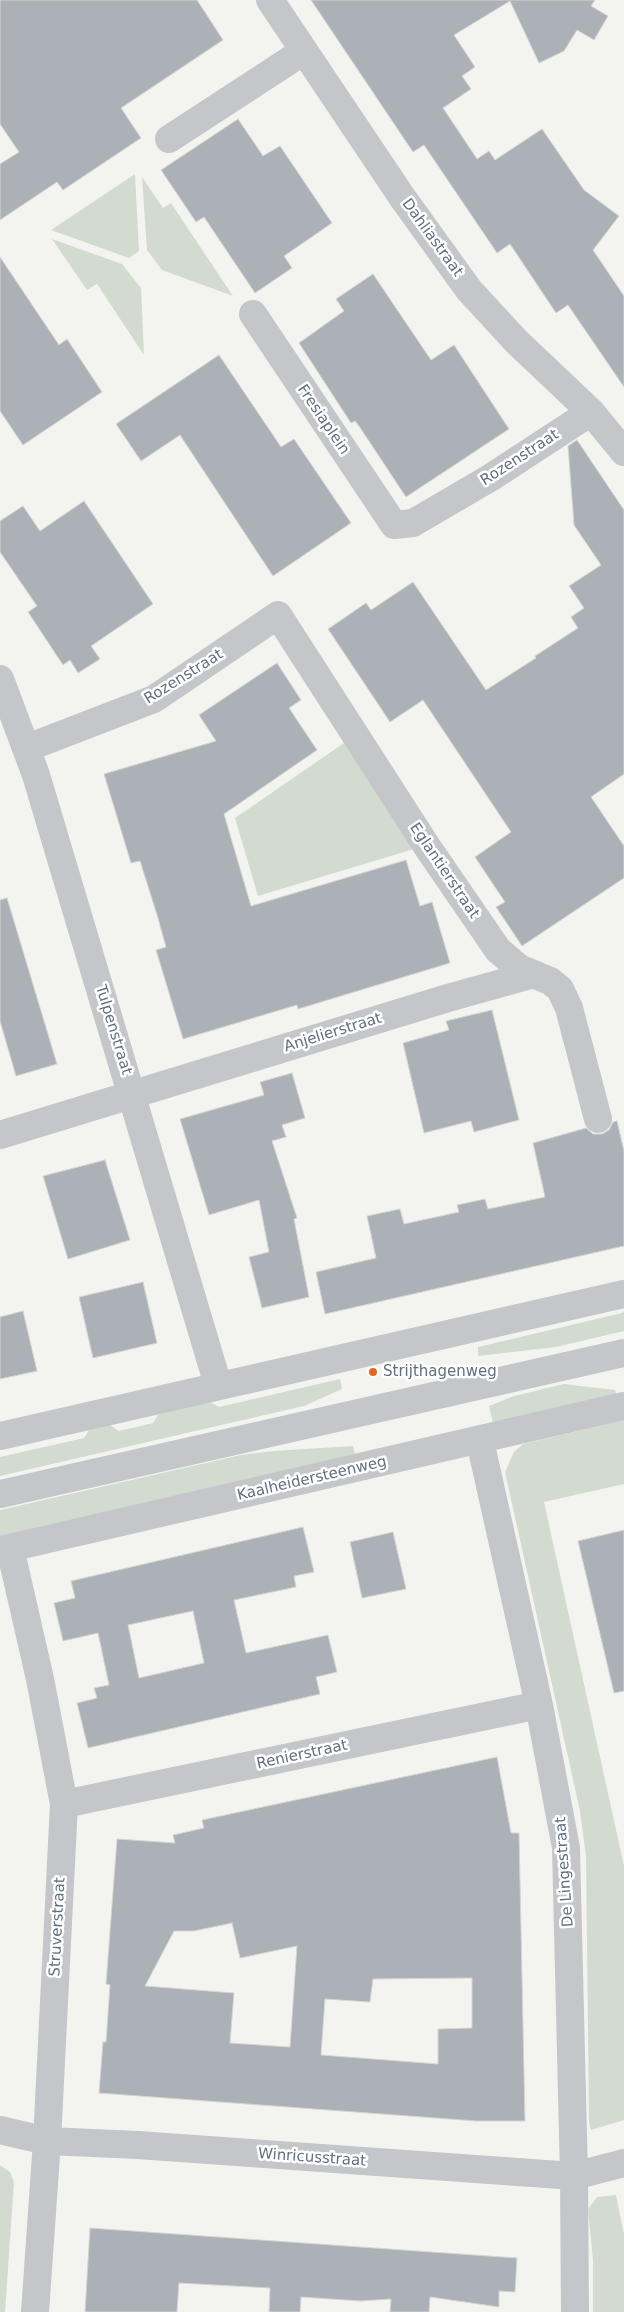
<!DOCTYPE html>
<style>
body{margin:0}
canvas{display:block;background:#f3f4ef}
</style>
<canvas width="624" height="2312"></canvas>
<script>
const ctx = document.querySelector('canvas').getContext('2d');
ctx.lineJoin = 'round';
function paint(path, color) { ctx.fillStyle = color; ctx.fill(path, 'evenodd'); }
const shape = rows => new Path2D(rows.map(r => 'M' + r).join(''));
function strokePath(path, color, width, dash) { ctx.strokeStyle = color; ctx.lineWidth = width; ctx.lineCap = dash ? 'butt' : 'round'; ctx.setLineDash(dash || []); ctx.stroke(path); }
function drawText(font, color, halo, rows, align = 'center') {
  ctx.font = font + ' "DejaVu Sans",sans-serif'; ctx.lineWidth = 5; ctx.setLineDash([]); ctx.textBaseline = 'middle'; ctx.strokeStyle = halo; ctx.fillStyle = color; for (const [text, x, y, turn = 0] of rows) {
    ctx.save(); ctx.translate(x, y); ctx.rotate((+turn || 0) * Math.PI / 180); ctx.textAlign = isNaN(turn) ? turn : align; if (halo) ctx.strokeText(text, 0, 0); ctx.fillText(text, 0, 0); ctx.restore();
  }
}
paint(shape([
 [135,174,139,251,129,258,51,230],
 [142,177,163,208,171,203,233,296,162,270,147,250],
 [52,239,122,264,141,288,144,355,97,284,87,290],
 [344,743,414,849,258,896,235,818],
 [624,1311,624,1331,556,1347,478,1356,478,1347,622,1313],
 [340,1379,342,1389,304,1406,0,1476,0,1457,84,1438,94,1422,103,1420,119,1431,153,1423,163,1407,202,1397,219,1407],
 [564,1384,615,1390,616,1394,493,1423,489,1406,514,1396],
 [624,1420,624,1484,544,1502,624,1866,624,2120,591,2130,589,2122,586,1856,580,1811,505,1472,514,1452,523,1444],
 [353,1446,355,1454,0,1536,0,1510,241,1455,273,1451],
 [0,2165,10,2172,14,2182,5,2312,0,2312],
 [616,2195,624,2234,624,2312,593,2312,593,2261,588,2209,597,2197]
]), '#d3dbd1');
const building = shape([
 [0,0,197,0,223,40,121,108,141,138,63,190,57,182,0,220,0,164,19,152,0,124,0,0],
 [311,0,595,0,591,6,608,16,594,40,577,30,564,51,539,63,510,1,454,35,475,67,462,76,471,89,443,108,477,159,489,151,495,160,542,129,584,190,619,216,593,250,624,296,624,387,568,305,556,313,510,244,497,253,424,145,413,152,311,0],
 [238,119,263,156,280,146,332,223,284,256,292,268,255,293,204,217,196,222,161,170,238,119],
 [0,257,59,345,67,339,102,392,23,445,0,411,0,257],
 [373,274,431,360,454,345,509,429,406,497,359,426,355,421,351,423,299,343,344,311,336,299,373,274],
 [219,355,281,447,294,439,351,523,273,576,180,435,141,461,116,424,219,355],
 [577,440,624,510,624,774,591,797,624,846,624,878,522,946,496,907,505,902,475,857,511,832,423,700,390,722,328,629,366,603,371,610,413,582,486,690,536,658,535,656,578,628,571,617,584,608,569,586,601,565,574,525,568,446,577,440],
 [84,501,153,604,91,646,100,659,78,673,70,660,63,665,28,612,37,606,0,552,0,521,23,506,40,531,84,501],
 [277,663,301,700,289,708,317,750,224,814,251,906,406,860,420,906,432,902,450,963,298,1009,297,1005,183,1039,156,950,166,947,158,918,140,861,131,863,104,774,216,741,199,715,277,663],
 [7,898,57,1064,16,1076,0,1021,0,900,7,898],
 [492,1010,519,1120,474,1132,471,1121,424,1133,403,1043,449,1030,446,1021,492,1010],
 [292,1073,305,1118,282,1125,286,1137,272,1141,297,1218,294,1219,309,1297,262,1308,249,1257,269,1252,259,1200,209,1215,180,1119,264,1095,260,1082,292,1073],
 [617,1121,624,1151,624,1246,325,1314,316,1272,376,1258,367,1216,400,1209,404,1224,459,1212,457,1205,485,1199,488,1209,545,1197,533,1143,586,1128,593,1134,602,1134,609,1130,613,1122,617,1121],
 [105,1160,130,1240,68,1259,43,1176,105,1160],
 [143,1282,157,1343,93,1358,79,1297,143,1282],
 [23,1311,37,1371,0,1379,0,1317,23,1311],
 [303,1527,314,1572,294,1576,296,1587,234,1600,246,1653,328,1635,337,1672,316,1677,320,1694,88,1748,77,1703,97,1698,94,1688,109,1685,98,1633,63,1641,54,1603,75,1598,71,1581,303,1527],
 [193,1611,204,1663,139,1678,128,1625,193,1611],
 [624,1530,624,1691,614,1693,578,1541,624,1530],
 [393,1532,406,1589,362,1598,350,1542,393,1532],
 [497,1757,511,1833,519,1833,525,2121,476,2121,99,2093,103,2042,106,2042,110,1985,106,1984,117,1839,175,1843,173,1835,204,1828,202,1820,497,1757],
 [232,1923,240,1958,297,1946,290,2047,230,2043,234,1993,145,1986,174,1931,194,1931,232,1923],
 [472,1978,472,2028,438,2029,438,2064,321,2055,325,1999,370,2002,373,1979,472,1978],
 [90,2228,517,2258,515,2292,499,2291,499,2307,430,2297,429,2312,390,2312,391,2299,361,2301,301,2297,300,2312,269,2312,270,2288,179,2283,177,2312,85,2312,90,2228]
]);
paint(building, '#acb1b8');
strokePath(building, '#d5d5d2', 1);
strokePath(shape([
 [270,0,402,197,469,290,517,342,591,412,624,452],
 [169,139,304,51],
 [253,314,394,525,413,523,490,478,591,412],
 [0,679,36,775,218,1385],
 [27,748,154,699,278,615,428,848,498,950,519,968,550,981,560,989,569,1008,598,1119],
 [0,1135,448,998,534,974],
 [0,1436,624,1294],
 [480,1441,539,1705,566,1848,574,2176,575,2312],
 [0,1494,624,1353],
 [10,1548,40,1679,64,1804,47,2141,35,2312],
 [0,1550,624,1406],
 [64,1804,539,1705],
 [0,2130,47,2141,138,2145,574,2176,624,2163]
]), '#c4c6ca', 28);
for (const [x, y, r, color] of [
 [373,1372,5,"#e36720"]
]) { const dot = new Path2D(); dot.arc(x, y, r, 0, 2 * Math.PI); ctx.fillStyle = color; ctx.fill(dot); strokePath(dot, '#fff', 2); }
drawText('15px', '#626f81', '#fff', [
 ["Dahliastraat",432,238,54],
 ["Fresiaplein",323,420,56],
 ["Rozenstraat",520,458,-33],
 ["Rozenstraat",184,677,-32],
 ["Eglantierstraat",444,871,56],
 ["Tulpenstraat",113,1030,73],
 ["Anjelierstraat",333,1033,-17],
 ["Kaalheidersteenweg",312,1479,-13],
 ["Renierstraat",302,1755,-12],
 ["De Lingestraat",565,1872,-94],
 ["Struverstraat",58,1927,-87],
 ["Winricusstraat",312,2158,4]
]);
drawText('15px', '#626f81', '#fff', [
 ["Strijthagenweg",383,1372]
], 'left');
</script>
